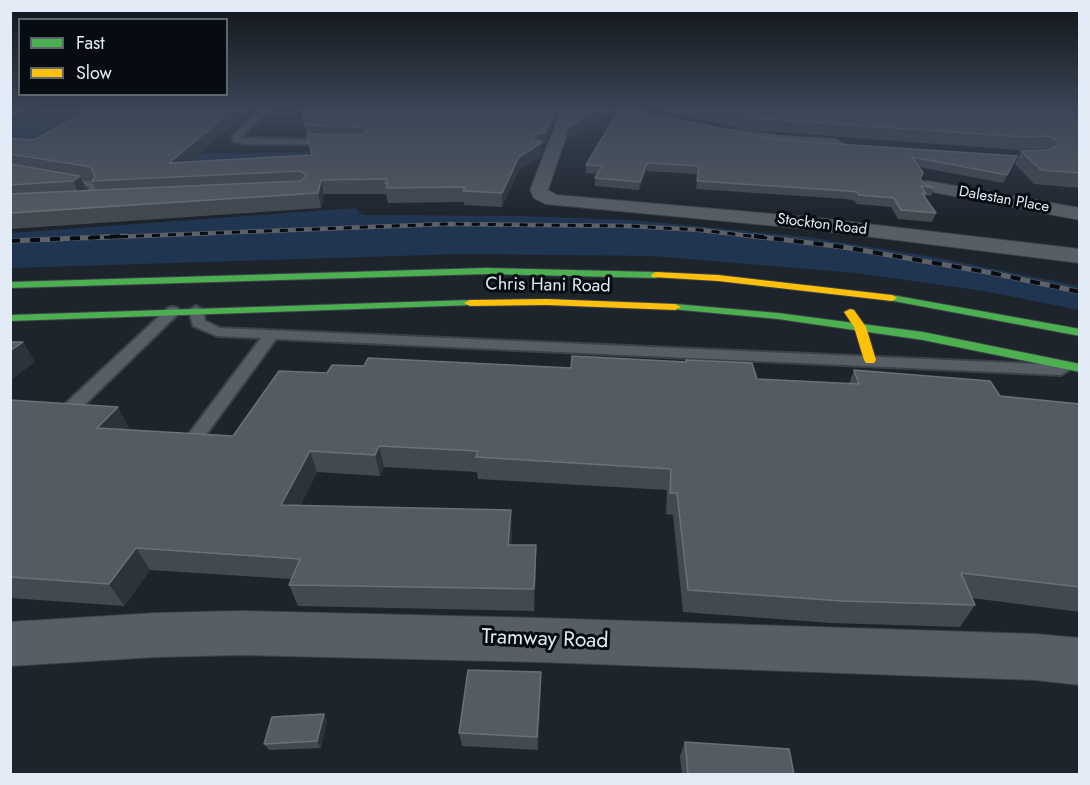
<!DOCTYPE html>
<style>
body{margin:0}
#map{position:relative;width:1090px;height:785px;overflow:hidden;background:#1d242c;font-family:Jost,sans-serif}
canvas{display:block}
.frame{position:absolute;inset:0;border:12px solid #e3ebf6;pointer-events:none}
.legend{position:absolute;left:18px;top:18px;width:210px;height:78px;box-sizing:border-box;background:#070c13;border:2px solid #5f656e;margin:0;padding:8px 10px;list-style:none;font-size:18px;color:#e3ebf6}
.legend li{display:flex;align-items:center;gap:12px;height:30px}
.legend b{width:30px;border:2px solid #5f656e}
</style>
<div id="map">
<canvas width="1090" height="785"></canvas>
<div class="frame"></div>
<ul class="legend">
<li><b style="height:8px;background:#4caf50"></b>Fast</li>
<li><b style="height:8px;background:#ffc107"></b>Slow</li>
</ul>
</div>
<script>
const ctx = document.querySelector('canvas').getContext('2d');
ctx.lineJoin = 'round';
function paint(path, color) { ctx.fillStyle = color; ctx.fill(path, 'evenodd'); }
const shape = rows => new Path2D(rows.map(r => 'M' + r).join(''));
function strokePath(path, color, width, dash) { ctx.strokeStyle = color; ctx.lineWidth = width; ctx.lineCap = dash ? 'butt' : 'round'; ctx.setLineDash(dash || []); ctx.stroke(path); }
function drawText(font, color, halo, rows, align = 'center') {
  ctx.font = font + ' Jost,sans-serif'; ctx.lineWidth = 6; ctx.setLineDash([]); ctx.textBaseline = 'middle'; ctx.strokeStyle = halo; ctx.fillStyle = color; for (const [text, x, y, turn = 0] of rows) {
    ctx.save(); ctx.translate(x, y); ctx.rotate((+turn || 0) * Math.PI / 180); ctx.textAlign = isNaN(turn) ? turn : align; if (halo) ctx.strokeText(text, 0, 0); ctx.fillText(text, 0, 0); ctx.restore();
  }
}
paint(shape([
 [40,110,102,110,186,154,380,151,183,172,11,148,10,122],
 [356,208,362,215,522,216,633,220,808,237,939,258,1079,286,1079,310,984,291,856,273,652,256,461,254,11,268,11,233]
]), '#203551');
const lane = shape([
 [261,110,268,110,240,138,329,140,333,142,329,144,243,144,233,141,233,135,261,110],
 [62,175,97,183,99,192,87,204,79,204,78,202,89,191,89,187,59,180,59,176,62,175],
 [196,306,203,310,205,321,220,328,1061,365,1069,370,1061,375,276,339,197,447,191,449,185,447,182,443,185,439,261,338,217,336,193,326,189,310,196,306],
 [173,307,178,308,180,311,178,314,75,414,63,414,60,410,63,406,168,308,173,307]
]);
const street = shape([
 [561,110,575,110,548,190,557,195,808,217,1080,249,1080,263,808,229,546,204,534,198,530,190,561,110],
 [734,129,777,135,836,139,844,144,836,149,777,145,729,136,727,133,729,130,734,129],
 [928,181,1080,208,1080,220,922,190,919,186,922,182,928,181],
 [241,611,539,618,1035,634,1080,638,1080,685,1035,680,539,662,241,655,156,657,10,666,10,622,156,613,241,611]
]);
const fast = shape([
 [16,110,24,110,10,116,10,112,16,110],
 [486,268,656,272,661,275,656,278,486,274,10,288,10,282,486,268],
 [892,295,1080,329,1080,336,888,300,887,298,892,295],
 [470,300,474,301,474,305,10,321,10,315,470,300],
 [675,304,778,313,923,332,1080,364,1080,372,923,340,778,319,671,309,671,305,675,304]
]);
const slow = shape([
 [656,272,718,275,892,295,897,298,892,301,718,281,652,277,651,275,656,272],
 [546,299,675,304,681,307,675,310,546,305,470,306,464,303,470,300,546,299],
 [850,309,854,310,866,327,876,360,874,363,866,363,864,360,854,327,844,312,850,309]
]);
strokePath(lane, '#3d4149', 4);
strokePath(street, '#3d4149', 2);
strokePath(fast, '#3d4149', 2);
strokePath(slow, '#3d4149', 2);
paint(lane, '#585e65');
paint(street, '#585e65');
paint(fast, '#4caf50');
paint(slow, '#ffc107');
const railFar1 = shape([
 [88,238,446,224,630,226,700,230,767,238]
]);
const rail = shape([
 [754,236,843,247,992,273,1080,292],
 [10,241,126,236]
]);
strokePath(railFar1, '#5d6168', 4.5);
strokePath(rail, '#5d6168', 5);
strokePath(railFar1, '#070c13', 3, [8]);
strokePath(rail, '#070c13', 4, [10]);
paint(shape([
 [90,110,249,110,190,162,312,155,301,110,545,145,542,145,542,153,541,156,519,170,502,207,464,205,464,202,388,203,386,194,324,194,321,208,10,229,10,138,34,140],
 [81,178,93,180,92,181,96,190,86,191,87,190],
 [659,110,1080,110,1080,188,1034,184,1015,164,1021,151,1045,150,1043,149,1019,150,748,130],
 [778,140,1013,164,1003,183,919,167,921,180,925,184,934,188,931,196,926,195,925,198,936,213,932,222,898,219,891,207,856,204,855,201,846,199,696,189,698,174,646,171,639,190,595,186,595,178,598,174,586,173,586,165],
 [686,360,757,379,849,384,854,370,1000,396,1080,404,1080,612,972,598,975,605,960,627,831,623,683,612,673,515,666,514,667,490,478,479,477,472,384,467,380,476,317,472,300,506,512,531,511,545,536,545,536,567,534,611,298,606,289,585,291,579,150,570,124,606,10,598,10,400,129,428,128,430,233,436,327,373,364,366,571,368,685,362],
 [541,686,538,750,462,746,459,733],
 [324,714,327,721,321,748,269,750,264,744],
 [685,742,794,774,682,774,680,756]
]), '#434950');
paint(shape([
 [232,110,249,110,174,176,169,163],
 [555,110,559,110,545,145,542,145,542,153,541,156,519,170,502,207,502,193,519,157,534,135],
 [596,110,613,110,568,139,568,127],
 [647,163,646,171,639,190,640,182],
 [80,176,87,190,80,196,73,181],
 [321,180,324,194,321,208,318,193],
 [23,342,35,362,10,381,10,351],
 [118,407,129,428,109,449,97,428],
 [379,446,384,467,380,476,375,455],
 [310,451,317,472,289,527,281,505],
 [511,510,512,531,509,567,508,545],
 [536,545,536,567,534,611,534,589],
 [136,548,150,570,124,606,109,584],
 [541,672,541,686,538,750,537,737],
 [324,714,327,721,321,748,317,741]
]), '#2d333a');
const building = shape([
 [90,110,232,110,169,163,312,155,307,134,361,135,367,131,361,127,305,125,301,110,555,110,545,132,534,135,534,140,542,141,541,143,519,157,502,193,463,191,465,187,386,188,388,183,385,183,387,179,321,180,318,193,10,213,10,194,300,181,307,175,300,171,92,181,95,177,91,167,10,154,10,138,34,140,90,110],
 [573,110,596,110,568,127,573,110],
 [619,110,632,110,778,140,1017,156,1007,175,912,157,923,173,920,179,925,184,934,188,921,186,926,194,922,193,936,213,901,210,894,198,859,195,857,192,848,191,697,181,699,166,647,163,640,182,595,178,602,166,586,165,619,110],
 [712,110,1024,110,1080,118,1080,173,1041,170,1021,151,1049,150,1059,145,1058,141,1049,136,1025,137,751,118,712,110],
 [10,164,80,176,73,181,10,185,10,164],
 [10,342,23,342,10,351,10,342],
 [572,356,686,362,686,360,752,363,757,379,859,384,854,370,990,381,1000,396,1080,404,1080,587,961,573,975,605,842,601,688,590,677,493,670,493,671,469,476,457,478,451,379,446,375,455,310,451,281,505,511,510,508,545,536,545,534,589,289,585,300,559,136,548,109,584,10,577,10,400,118,407,97,428,233,436,279,371,327,373,332,365,364,366,368,358,571,368,572,356],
 [468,670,541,672,537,737,459,733,468,670],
 [324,714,317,741,264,744,272,717,324,714],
 [685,742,789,749,794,774,688,774,685,742]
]);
paint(building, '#545b62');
strokePath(building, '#6b7179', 1.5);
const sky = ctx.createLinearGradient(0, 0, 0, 220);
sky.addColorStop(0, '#101418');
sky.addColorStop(0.5, '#3a4556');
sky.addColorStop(1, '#3a455600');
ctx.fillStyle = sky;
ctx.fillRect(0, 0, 1090, 220);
drawText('15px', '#e3ebf6', '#070c13', [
 ["Dalestan Place",1004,200,10],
 ["Stockton Road",822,225,7]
]);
drawText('18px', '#e3ebf6', '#070c13', [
 ["Chris Hani Road",548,286,1]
]);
drawText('21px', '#e3ebf6', '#070c13', [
 ["Tramway Road",545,640,2]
]);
</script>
